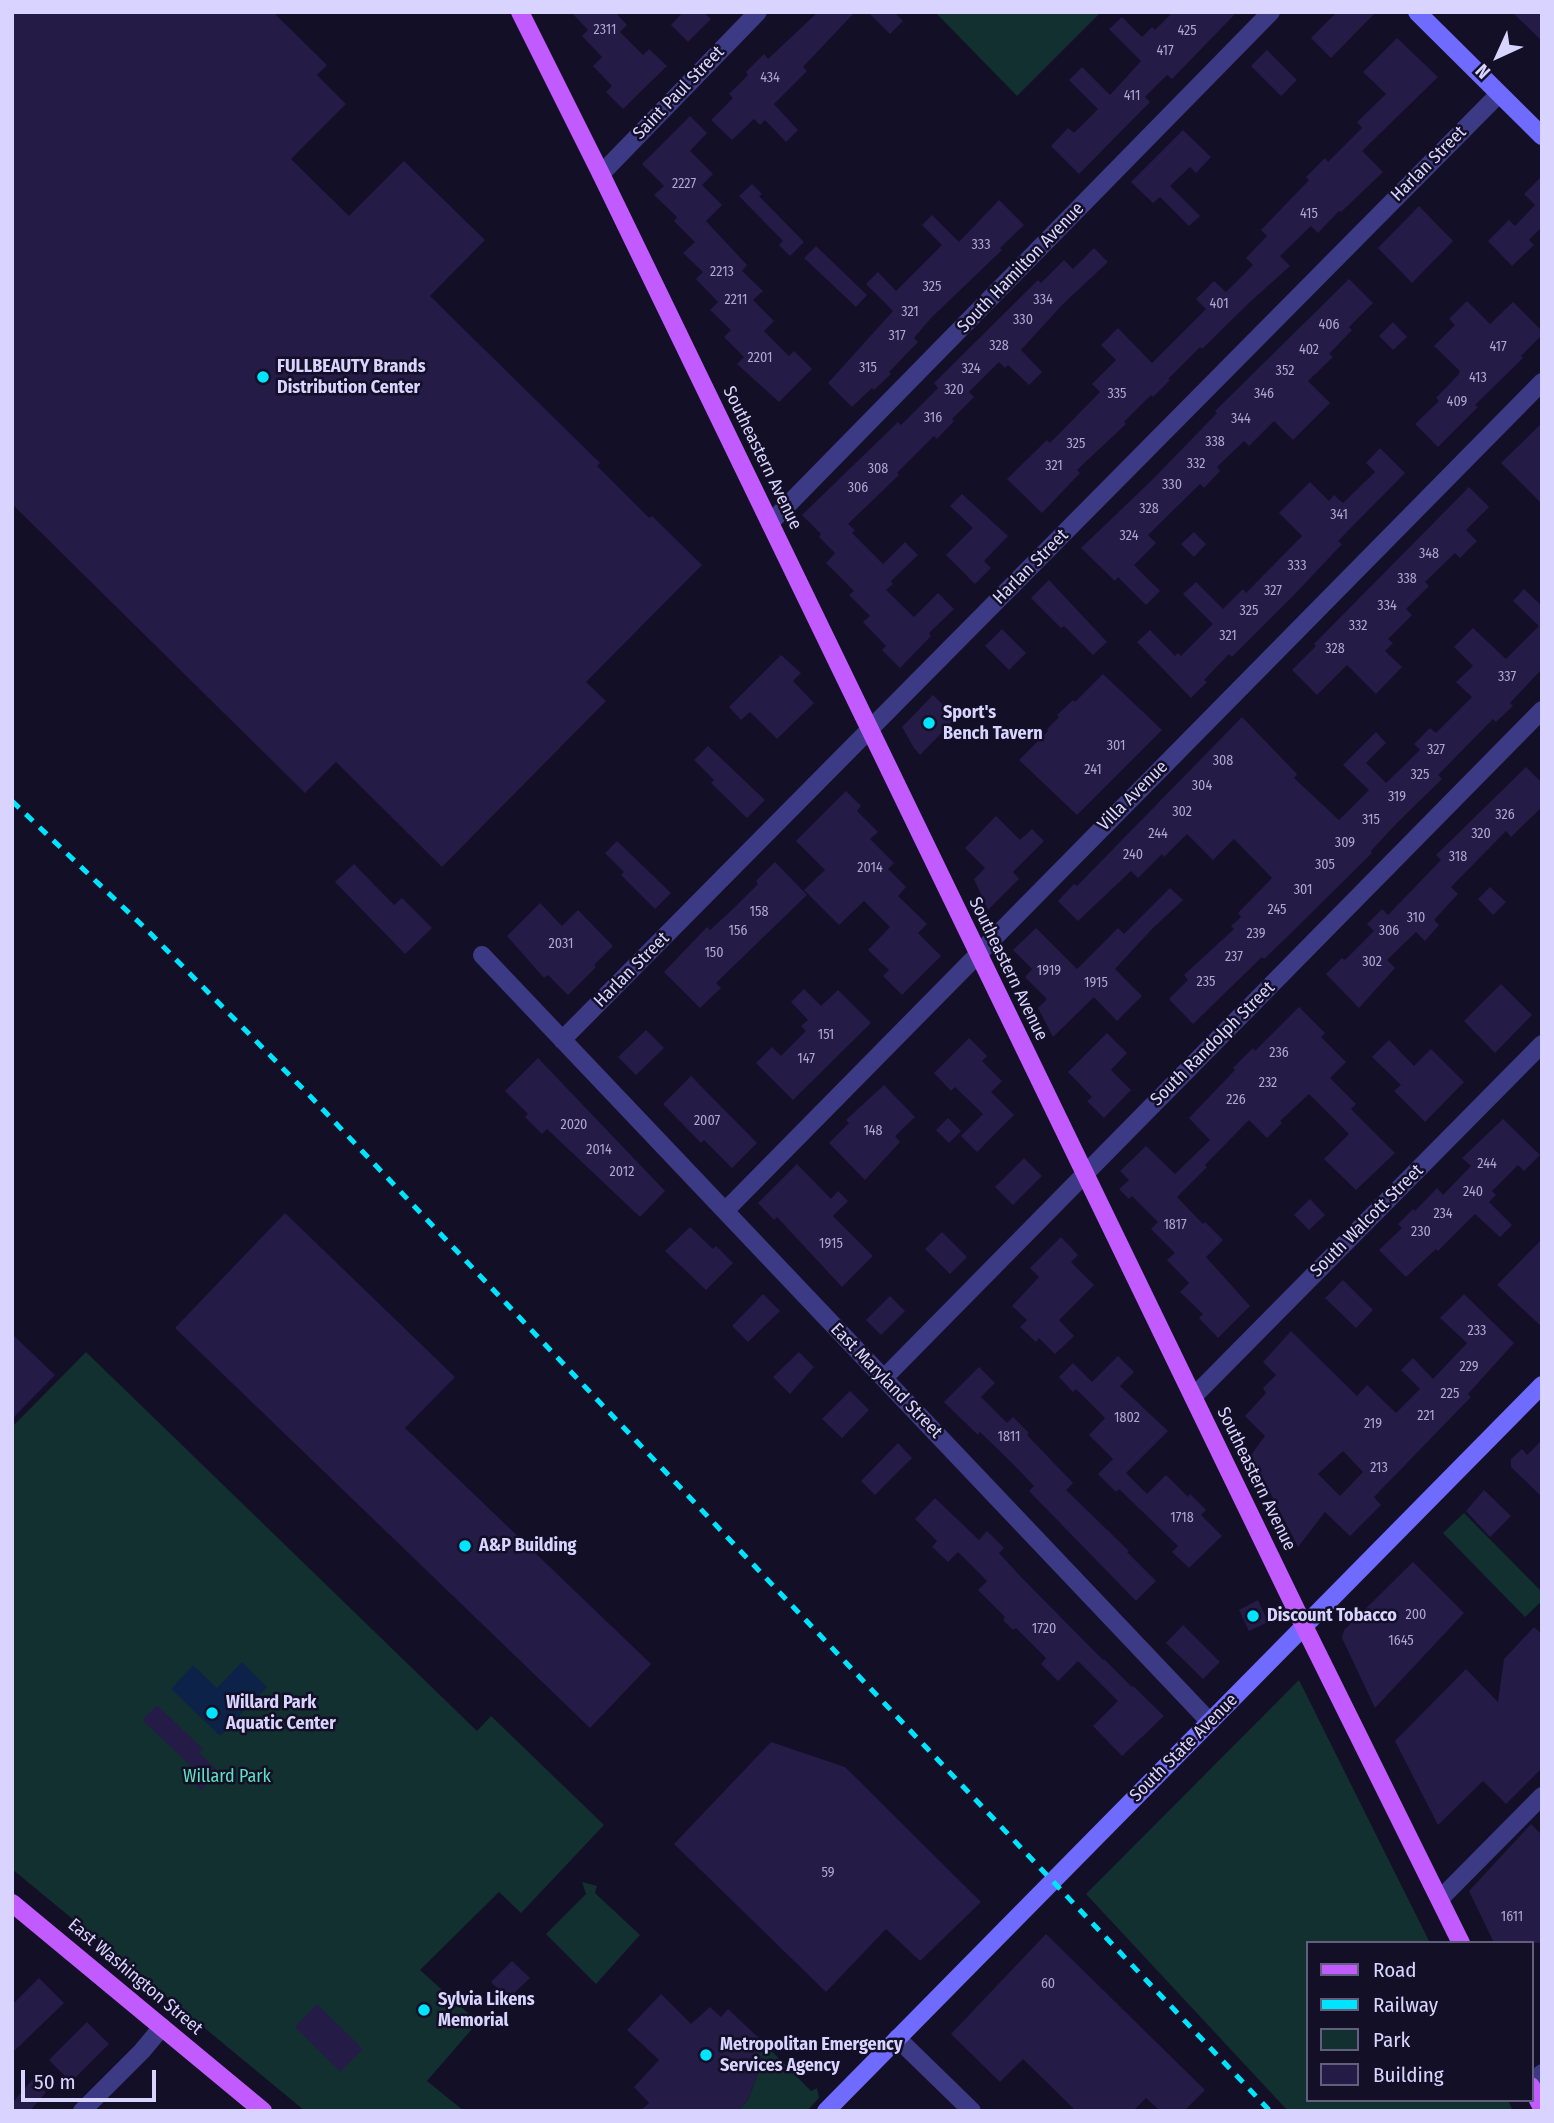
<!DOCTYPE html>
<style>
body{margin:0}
#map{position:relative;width:1554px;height:2123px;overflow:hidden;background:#130f26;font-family:"Fira Sans Condensed",sans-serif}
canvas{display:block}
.frame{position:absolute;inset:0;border:14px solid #d9d4ff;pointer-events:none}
.legend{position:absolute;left:1306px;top:1941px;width:228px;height:161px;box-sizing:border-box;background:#130f26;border:2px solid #625e7d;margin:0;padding:9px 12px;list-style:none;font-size:21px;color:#d9d4ff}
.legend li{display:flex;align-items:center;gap:14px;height:35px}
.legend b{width:35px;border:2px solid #625e7d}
.north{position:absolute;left:1463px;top:21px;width:70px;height:70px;-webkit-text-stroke:5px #130f26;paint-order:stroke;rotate:225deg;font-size:19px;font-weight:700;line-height:28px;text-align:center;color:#d9d4ff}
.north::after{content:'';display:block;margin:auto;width:24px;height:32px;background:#d9d4ff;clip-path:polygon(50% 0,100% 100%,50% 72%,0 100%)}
.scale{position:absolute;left:21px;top:2070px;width:135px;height:32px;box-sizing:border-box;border:4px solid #d9d4ff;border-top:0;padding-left:9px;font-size:21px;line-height:24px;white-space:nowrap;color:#d9d4ff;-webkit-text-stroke:5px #130f26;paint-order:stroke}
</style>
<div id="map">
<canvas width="1554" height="2123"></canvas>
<div class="frame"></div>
<ul class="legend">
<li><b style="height:9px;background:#c25bff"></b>Road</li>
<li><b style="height:9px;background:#00e5ff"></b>Railway</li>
<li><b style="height:19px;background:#12302f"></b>Park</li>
<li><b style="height:19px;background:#241b47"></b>Building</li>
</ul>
<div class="north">N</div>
<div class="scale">50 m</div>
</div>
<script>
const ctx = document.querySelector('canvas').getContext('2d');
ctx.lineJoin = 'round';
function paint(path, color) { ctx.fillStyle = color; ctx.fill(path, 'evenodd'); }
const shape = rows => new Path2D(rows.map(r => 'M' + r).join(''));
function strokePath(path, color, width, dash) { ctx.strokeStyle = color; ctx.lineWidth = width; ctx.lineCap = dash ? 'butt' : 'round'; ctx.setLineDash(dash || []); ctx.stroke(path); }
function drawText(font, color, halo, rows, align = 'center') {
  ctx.font = font + ' "Fira Sans Condensed",sans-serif'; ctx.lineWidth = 5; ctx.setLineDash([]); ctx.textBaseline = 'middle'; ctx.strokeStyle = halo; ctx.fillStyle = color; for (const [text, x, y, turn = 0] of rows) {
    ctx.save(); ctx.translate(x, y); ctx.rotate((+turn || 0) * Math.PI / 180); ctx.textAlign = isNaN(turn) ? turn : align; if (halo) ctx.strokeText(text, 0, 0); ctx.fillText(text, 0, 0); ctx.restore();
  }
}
paint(shape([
 [935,12,1101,12,1017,96],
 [86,1352,477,1731,491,1716,604,1825,521,1913,499,1892,420,1970,478,2022,427,2081,464,2111,305,2111,12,1869,12,1427],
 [1464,1513,1542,1592,1542,1601,1525,1617,1443,1533],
 [1299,1680,1430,1943,1307,1943,1307,2100,1508,2100,1513,2111,1288,2111,1086,1894],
 [582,1882,597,1886,595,1893,640,1935,596,1984,546,1934,586,1894],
 [762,2041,811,2091,817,2088,819,2098,807,2111,738,2111,748,2100,758,2073,768,2064,753,2049]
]), '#12302f');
paint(shape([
 [242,1662,267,1687,220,1736,171,1689,193,1665,217,1688]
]), '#0c2248');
paint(shape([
 [12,12,273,12,327,65,317,75,346,104,291,159,349,216,404,161,485,240,430,296,600,463,597,466,649,518,652,516,702,565,586,682,606,701,442,867,336,762,305,793,12,504],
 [571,12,615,12,627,25,620,32,643,55,649,49,667,66,623,109,606,92,612,86,593,66,602,57,582,36,588,30],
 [683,12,703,12,711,19,688,42,671,25],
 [818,12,855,12,803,67,807,71,774,104,798,130,786,142,765,120,760,125,754,119,732,140,711,120,733,98,729,94,748,75,746,72,764,54,768,59],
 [868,12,894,12,903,21,890,34],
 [1173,12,1237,12,1172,79,1167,75,1145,97,1150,102,1079,174,1051,146,1068,128,1074,133,1098,109,1069,80,1082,67,1110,95,1141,61,1109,29,1122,17,1142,37,1152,27,1155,30],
 [1337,12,1376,12,1331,58,1311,38],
 [1512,12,1542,12,1542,41],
 [1397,38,1438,77,1362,151,1383,172,1341,212,1339,211,1318,233,1311,226,1280,256,1290,266,1250,302,1202,349,1200,347,1168,379,1170,380,1153,397,1151,395,1124,422,1126,424,1077,470,1080,473,1042,513,1007,479,1047,440,1050,443,1100,392,1092,384,1116,360,1101,345,1118,328,1152,363,1206,309,1196,299,1214,281,1226,292,1253,265,1246,258,1267,236,1261,230,1309,180,1306,177,1325,158,1328,162,1362,128,1357,122,1386,94,1363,72],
 [1267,50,1297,80,1281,96,1251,66],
 [690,116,707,133,690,151,713,174,702,185,722,205,706,221,747,265,742,271,763,291,753,300,774,321,764,331,789,356,794,351,812,369,779,402,737,364,744,357,724,337,731,330,710,310,718,302,696,279,703,272,683,253,695,242,674,221,677,217,654,195,664,186,642,164],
 [1183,130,1211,157,1196,173,1190,167,1170,186,1200,216,1189,226,1160,197,1153,203,1131,182],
 [1542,176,1542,227,1529,240,1534,245,1512,266,1488,241,1509,220,1515,226,1535,205,1524,194],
 [752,184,762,194,759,196,804,242,790,256,779,245,783,241,739,196],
 [999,200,1024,225,1000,248,1002,250,931,318,914,338,918,342,889,372,891,374,874,390,872,388,852,407,828,383,893,311,866,284,878,272,896,291,942,245,922,225,932,215,959,242],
 [1419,206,1453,241,1412,283,1378,248],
 [816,246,867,295,856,307,804,258],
 [1094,248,1108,262,1063,304,1021,350,1042,372,1029,385,1008,365,1005,368,999,362,969,392,974,397,952,419,954,421,937,439,934,436,897,473,899,475,848,524,855,530,852,533,883,564,905,542,918,555,891,581,893,584,886,590,914,617,938,593,954,609,929,633,931,636,900,668,882,650,886,646,863,622,870,616,849,595,854,591,826,563,835,553,819,537,821,534,802,515,898,422,901,425,938,388,934,383,1038,280,1041,283,1064,260,1073,269],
 [1349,279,1373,303,1349,327,1352,330,1329,354,1333,357,1308,381,1330,403,1293,440,1274,421,1249,446,1244,441,1217,467,1220,471,1204,488,1200,484,1148,535,1156,543,1134,565,1160,591,1146,605,1118,577,1115,581,1081,548,1152,480,1217,413,1215,411],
 [1467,301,1490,324,1513,302,1542,331,1542,335,1521,356,1523,358,1475,405,1478,407,1438,447,1415,424,1439,401,1436,398,1458,375,1460,371,1434,346,1455,325,1449,319],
 [1393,322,1407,337,1393,350,1379,336],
 [1542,423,1542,504,1501,463],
 [1380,448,1405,473,1338,541,1342,544,1294,595,1232,657,1229,654,1204,680,1207,682,1191,698,1137,642,1150,630,1175,656,1178,653,1181,656,1213,624,1183,594,1196,582,1223,609,1243,589,1246,593,1302,536,1279,513,1310,482,1329,501,1334,495,1343,503,1375,472,1366,463],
 [1469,487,1489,507,1466,530,1477,541,1460,558,1455,553,1425,582,1429,586,1406,609,1412,615,1388,639,1393,643,1385,651,1402,667,1376,694,1347,665,1317,695,1292,670,1316,646,1314,644],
 [962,494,1008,536,984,561,991,568,975,584,946,555,973,528,950,506],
 [1194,532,1206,544,1194,557,1181,544],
 [1049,580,1107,642,1093,655,1064,626,1061,628,1031,598],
 [1524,589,1542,606,1542,669,1510,703,1513,706,1496,722,1493,719,1438,775,1442,779,1395,825,1371,851,1372,853,1286,938,1264,959,1262,957,1193,1024,1169,999,1188,980,1184,975,1234,929,1231,926,1241,917,1238,913,1272,878,1234,839,1213,860,1187,834,1164,857,1162,854,1138,878,1131,871,1078,921,1058,901,1074,884,1077,886,1242,717,1297,774,1294,778,1339,820,1369,790,1343,765,1376,732,1386,743,1366,763,1386,783,1420,750,1414,744,1430,728,1436,733,1472,697,1456,682,1473,666,1454,647,1473,628,1506,659,1539,626,1513,601],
 [1002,629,1026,653,1009,670,985,646],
 [781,655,801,673,793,681,814,703,777,739,750,712,741,720,729,707],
 [1103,674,1162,730,1077,815,1019,760,1048,731,1047,729,1059,717,1057,715,1073,700,1075,702],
 [933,695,956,718,920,755,914,748,902,727],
 [708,746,765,800,747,818,711,783,714,780,694,760],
 [1526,767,1542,783,1542,807,1511,837,1506,831,1451,887,1458,894,1434,920,1439,925,1425,941,1416,932,1387,960,1395,968,1359,1008,1326,974,1342,958,1345,960,1374,931,1367,924,1382,909,1388,915,1441,860,1436,855],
 [846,791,861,806,857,811,878,832,870,839,894,863,888,869,906,887,898,896,927,924,918,933,941,956,902,995,883,976,889,970,868,950,890,927,864,901,839,925,804,890,825,870,796,841],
 [996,816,1020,840,1032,829,1044,841,1013,872,1019,879,988,910,974,879,985,868,965,848],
 [617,841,671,893,655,909,621,875,624,872,605,853],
 [775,862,807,895,716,983,721,988,700,1008,664,972,707,927,710,930,733,909,758,884,756,881],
 [354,864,394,905,402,898,432,928,405,954,335,882],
 [1490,887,1506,902,1493,915,1478,899],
 [1170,888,1183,900,1152,929,1115,969,1142,996,1117,1021,1094,997,1053,1037,1038,1008,1047,999,1025,977,1032,969,1013,950,1036,928,1077,969,1118,928,1124,934],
 [540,903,562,926,578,910,613,946,594,965,596,967,568,995,548,975,544,978,507,936],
 [1501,984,1532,1015,1495,1053,1464,1021],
 [804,989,821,1006,838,990,871,1023,793,1100,756,1063,772,1047,781,1056,806,1031,801,1026,808,1020,791,1002],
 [1299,1007,1325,1033,1321,1037,1346,1062,1330,1078,1356,1104,1351,1109,1395,1153,1356,1190,1324,1159,1349,1134,1309,1094,1280,1121,1282,1123,1267,1138,1249,1120,1205,1165,1207,1167,1177,1197,1203,1224,1205,1222,1223,1240,1206,1257,1250,1306,1218,1338,1199,1318,1203,1314,1180,1292,1189,1283,1167,1260,1175,1253,1151,1229,1158,1222,1132,1196,1129,1199,1119,1189,1129,1180,1120,1171,1146,1146,1175,1174,1210,1140,1189,1118,1235,1070,1233,1068,1253,1048,1255,1051],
 [646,1030,664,1048,636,1075,618,1057],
 [1107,1033,1127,1053,1111,1070,1131,1090,1104,1118,1087,1101,1092,1097,1068,1072],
 [969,1038,987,1056,982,1061,1002,1081,991,1092,1014,1115,977,1152,961,1136,983,1114,955,1087,951,1091,934,1073],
 [1389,1040,1414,1066,1431,1049,1464,1082,1425,1122,1394,1091,1401,1085,1372,1057],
 [538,1058,665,1191,640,1217,547,1129,542,1134,525,1117,528,1114,505,1091],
 [691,1076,757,1143,732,1168,704,1140,701,1143,663,1104],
 [884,1085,915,1117,895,1136,900,1142,865,1180,829,1143,849,1123,846,1120],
 [948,1118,961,1131,949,1143,936,1130],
 [1503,1119,1540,1155,1524,1171,1518,1165,1492,1191,1496,1195,1489,1202,1512,1225,1500,1237,1475,1214,1438,1251,1436,1249,1406,1277,1379,1250,1402,1228,1398,1224,1413,1209,1415,1211,1437,1188,1443,1195,1471,1166,1462,1158],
 [1024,1158,1042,1176,1013,1205,995,1187],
 [797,1164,831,1199,838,1191,848,1201,833,1216,873,1256,842,1287,777,1217,774,1220,758,1203],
 [1310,1199,1325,1215,1309,1230,1294,1215],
 [285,1213,455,1377,405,1428,651,1664,590,1728,175,1328],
 [690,1227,713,1249,716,1246,733,1263,706,1290,665,1251],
 [942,1232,967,1257,950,1274,925,1249],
 [1061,1237,1078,1255,1071,1262,1094,1285,1059,1320,1074,1336,1055,1354,1039,1338,1036,1342,1020,1327,1027,1320,1012,1306,1039,1277,1030,1268],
 [1542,1239,1542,1327,1497,1285],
 [1343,1280,1373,1310,1356,1328,1325,1298],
 [763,1294,780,1311,748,1342,732,1326],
 [1464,1294,1514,1343,1468,1394,1471,1397,1374,1497,1381,1505,1350,1536,1325,1512,1298,1547,1251,1455,1265,1436,1245,1416,1266,1393,1263,1388,1276,1375,1263,1362,1291,1331,1357,1396,1367,1385,1396,1413,1420,1389,1401,1370,1413,1358,1433,1379,1467,1343,1440,1318],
 [1343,1451,1363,1472,1340,1496,1318,1474],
 [890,1296,905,1311,881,1335,866,1320],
 [12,1334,55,1375,12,1419],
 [799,1352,814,1367,790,1394,773,1377],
 [1118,1356,1134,1372,1120,1386,1168,1431,1126,1473,1147,1494,1166,1475,1188,1497,1190,1494,1206,1510,1201,1515,1222,1536,1189,1568,1172,1552,1178,1546,1119,1489,1116,1492,1098,1474,1113,1459,1089,1435,1105,1418,1076,1389,1073,1392,1059,1377,1073,1363,1092,1382],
 [979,1367,995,1383,981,1397,1007,1423,1013,1417,1029,1433,1027,1435,1073,1483,1066,1490,1129,1551,1127,1552,1156,1581,1136,1601,1029,1491,1034,1486,1013,1464,980,1432,978,1435,944,1402],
 [850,1391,869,1410,842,1438,822,1419],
 [1542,1440,1542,1497,1511,1467,1511,1459,1522,1449,1527,1455],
 [898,1443,912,1458,875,1495,861,1481],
 [1484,1490,1511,1516,1490,1537,1466,1511],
 [935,1498,979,1540,987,1531,1004,1548,999,1553,1023,1579,1103,1660,1104,1659,1132,1687,1133,1686,1164,1716,1122,1756,1093,1726,1118,1701,1078,1661,1058,1681,1041,1664,1046,1658,1016,1628,1013,1630,1003,1620,1005,1617,978,1590,987,1581,958,1552,948,1562,932,1547,937,1541,915,1519],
 [1413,1562,1464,1613,1375,1708,1342,1638,1344,1630],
 [1258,1600,1268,1622,1249,1631,1239,1610],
 [1183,1625,1220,1662,1203,1679,1166,1643],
 [1534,1627,1542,1634,1542,1768,1506,1804,1483,1781,1438,1825,1395,1741,1466,1669,1498,1702,1504,1659],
 [157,1705,203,1749,199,1753,219,1772,201,1790,187,1777,195,1770,142,1720],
 [771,1742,845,1767,981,1902,920,1961,886,1929,826,1992,674,1844],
 [1531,1824,1542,1835,1542,1943,1494,1943,1469,1891],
 [1046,1934,1205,2090,1184,2111,1160,2111,1146,2098,1133,2111,1076,2111,1023,2059,1000,2082,951,2034],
 [512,1961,530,1978,508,1999,491,1982],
 [39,1978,64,2003,12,2053,12,2005],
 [661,1994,691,2024,710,2007,721,2017,728,2009,762,2041,753,2049,768,2064,758,2073,748,2100,738,2111,640,2111,649,2103,634,2087,659,2060,627,2030],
 [317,2004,363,2049,340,2072,295,2027],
 [87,2022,109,2044,71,2082,49,2060],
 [32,2080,46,2092,30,2111,12,2111,12,2103]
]), '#241b47');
strokePath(shape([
 [601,174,758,12],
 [770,523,1271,12],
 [482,955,1210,1722],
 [562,1040,1499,94],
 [725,1211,1542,382],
 [884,1378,1542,710],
 [1193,1397,1542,1044],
 [1440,1899,1542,1796],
 [897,2038,972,2111],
 [1531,2084,1542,2073],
 [82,2111,142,2051,162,2027]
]), '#3d3a85', 18);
strokePath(shape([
 [1417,12,1542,136],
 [826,2111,1542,1385]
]), '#6f6bff', 18);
strokePath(shape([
 [520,12,601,174,1304,1626,1461,1943],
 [12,1903,263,2111],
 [1531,2086,1542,2108]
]), '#c25bff', 18);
strokePath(shape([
 [12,801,146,929,311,1097,1270,2111]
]), '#00e5ff', 5, [10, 9]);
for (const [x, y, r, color] of [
 [263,377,7,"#00e5ff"],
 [929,723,7,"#00e5ff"],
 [465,1546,7,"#00e5ff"],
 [1253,1616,7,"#00e5ff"],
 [212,1713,7,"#00e5ff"],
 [424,2010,7,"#00e5ff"],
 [706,2055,7,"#00e5ff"]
]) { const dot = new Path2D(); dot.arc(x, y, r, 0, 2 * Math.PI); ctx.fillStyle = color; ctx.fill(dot); strokePath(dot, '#130f26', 2.5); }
drawText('14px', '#aca6d1', null, [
 ["2311",605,30],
 ["425",1187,31],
 ["417",1165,51],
 ["434",770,78],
 ["411",1132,96],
 ["2227",684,184],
 ["415",1309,214],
 ["333",981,245],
 ["2213",722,272],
 ["325",932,287],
 ["2211",736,300],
 ["334",1043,300],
 ["401",1219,304],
 ["321",910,312],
 ["330",1023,320],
 ["406",1329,325],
 ["317",897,336],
 ["328",999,346],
 ["417",1498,347],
 ["402",1309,350],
 ["2201",760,358],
 ["315",868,368],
 ["324",971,369],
 ["352",1285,371],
 ["413",1478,378],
 ["320",954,390],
 ["335",1117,394],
 ["346",1264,394],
 ["409",1457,402],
 ["316",933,418],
 ["344",1241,419],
 ["338",1215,442],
 ["325",1076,444],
 ["332",1196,464],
 ["321",1054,466],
 ["308",878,469],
 ["330",1172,485],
 ["306",858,488],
 ["328",1149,509],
 ["341",1339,515],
 ["324",1129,536],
 ["348",1429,554],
 ["333",1297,566],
 ["338",1407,579],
 ["327",1273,591],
 ["334",1387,606],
 ["325",1249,611],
 ["332",1358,626],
 ["321",1228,636],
 ["328",1335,649],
 ["337",1507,677],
 ["301",1116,746],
 ["327",1436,750],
 ["308",1223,761],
 ["241",1093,770],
 ["325",1420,775],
 ["304",1202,786],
 ["319",1397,797],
 ["302",1182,812],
 ["326",1505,815],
 ["315",1371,820],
 ["244",1158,834],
 ["320",1481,834],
 ["309",1345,843],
 ["240",1133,855],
 ["318",1458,857],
 ["305",1325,865],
 ["2014",870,868],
 ["301",1303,890],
 ["245",1277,910],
 ["158",759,912],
 ["310",1416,918],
 ["156",738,931],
 ["306",1389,931],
 ["239",1256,934],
 ["2031",561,944],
 ["150",714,953],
 ["237",1234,957],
 ["302",1372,962],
 ["1919",1049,971],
 ["235",1206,982],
 ["1915",1096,983],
 ["151",826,1035],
 ["236",1279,1053],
 ["147",806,1059],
 ["232",1268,1083],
 ["226",1236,1100],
 ["2007",707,1121],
 ["2020",574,1125],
 ["148",873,1131],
 ["2014",599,1150],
 ["244",1487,1164],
 ["2012",622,1172],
 ["240",1473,1192],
 ["234",1443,1214],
 ["1817",1175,1225],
 ["230",1421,1232],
 ["1915",831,1244],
 ["233",1477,1331],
 ["229",1469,1367],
 ["225",1450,1394],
 ["221",1426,1416],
 ["1802",1127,1418],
 ["219",1373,1424],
 ["1811",1009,1437],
 ["213",1379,1468],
 ["1718",1182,1518],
 ["200",1416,1615],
 ["1720",1044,1629],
 ["1645",1401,1641],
 ["59",828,1873],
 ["1611",1512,1917],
 ["60",1048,1984]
]);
drawText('18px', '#d9d4ff', '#130f26', [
 ["Saint Paul Street",679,93,-46],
 ["Harlan Street",1429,164,-45],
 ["South Hamilton Avenue",1021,268,-46],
 ["Southeastern Avenue",762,458,64],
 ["Harlan Street",1031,567,-45],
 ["Villa Avenue",1133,796,-45],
 ["Southeastern Avenue",1008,969,64],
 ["Harlan Street",632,970,-45],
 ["South Randolph Street",1213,1044,-45],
 ["South Walcott Street",1367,1221,-45],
 ["East Maryland Street",886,1381,46],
 ["Southeastern Avenue",1256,1479,64],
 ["South State Avenue",1184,1748,-45],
 ["East Washington Street",135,1977,40]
]);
drawText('bold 18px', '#d9d4ff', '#130f26', [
 ["FULLBEAUTY Brands",277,367],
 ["Distribution Center",277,388],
 ["Sport's",943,713],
 ["Bench Tavern",943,734],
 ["A&P Building",479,1546],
 ["Discount Tobacco",1267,1616],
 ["Willard Park",226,1703],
 ["Aquatic Center",226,1724],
 ["Sylvia Likens",438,2000],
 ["Memorial",438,2021],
 ["Metropolitan Emergency",720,2045],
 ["Services Agency",720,2066]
], 'left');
drawText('18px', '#5fe0c0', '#130f26', [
 ["Willard Park",227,1777]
]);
</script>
